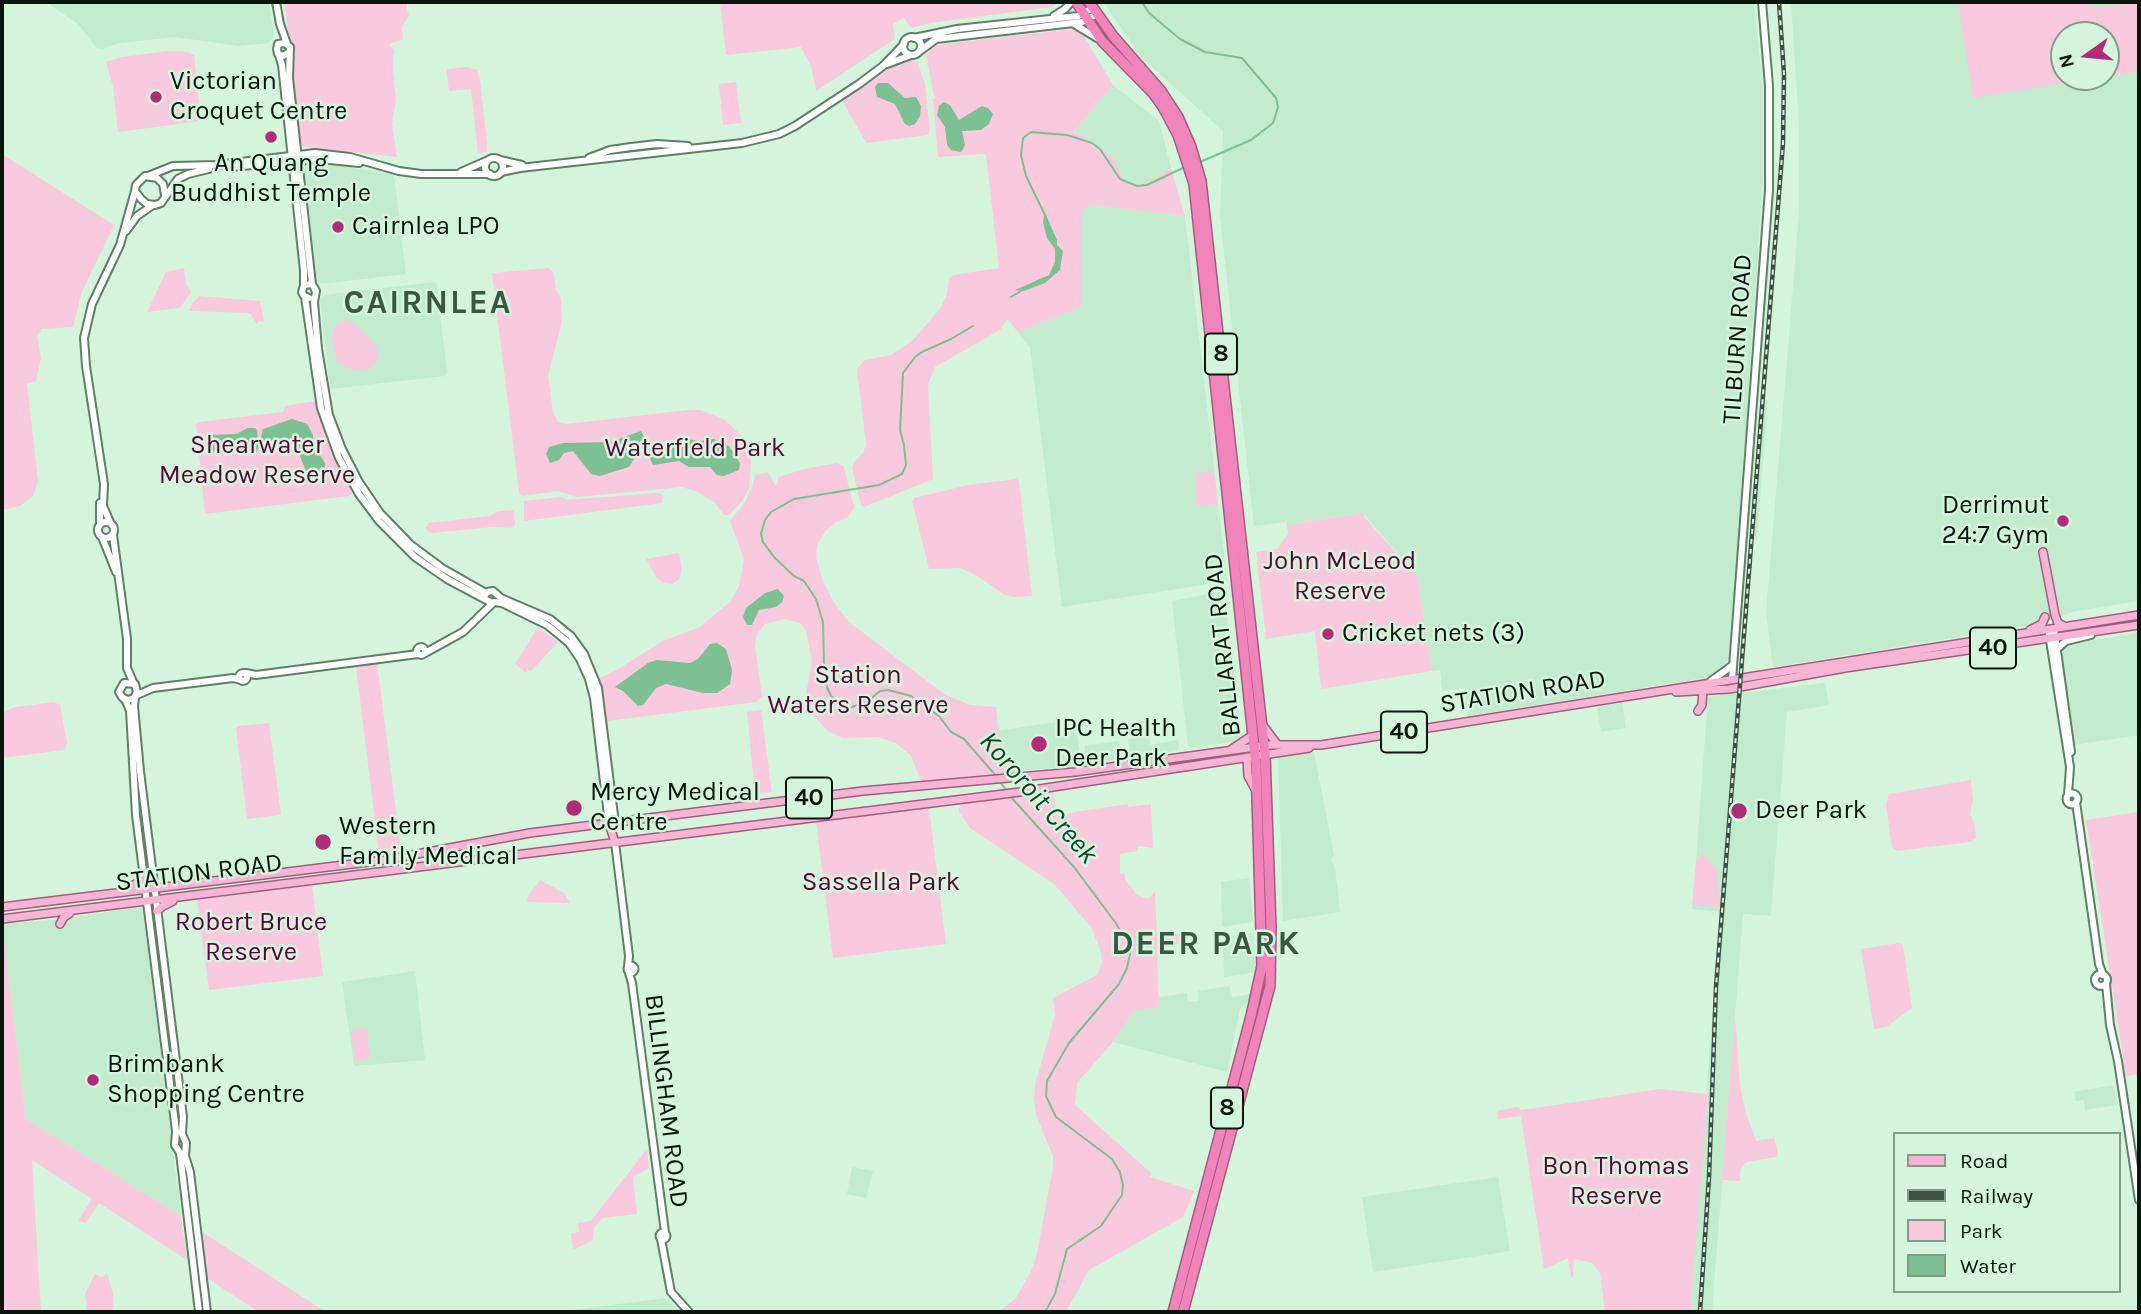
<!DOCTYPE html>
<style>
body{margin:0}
#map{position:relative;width:2141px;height:1314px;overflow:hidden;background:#d4f5dc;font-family:Karla,sans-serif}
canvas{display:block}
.frame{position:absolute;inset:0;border:4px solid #09150d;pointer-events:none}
.legend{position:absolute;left:1893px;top:1132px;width:228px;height:161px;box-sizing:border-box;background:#d4f5dc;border:2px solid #839b89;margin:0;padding:9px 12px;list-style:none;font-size:21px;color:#09150d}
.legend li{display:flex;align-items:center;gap:14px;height:35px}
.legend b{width:35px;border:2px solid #839b89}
.north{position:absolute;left:2050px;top:21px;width:70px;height:70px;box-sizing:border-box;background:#d4f5dc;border:2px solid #839b89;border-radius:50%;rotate:255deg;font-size:19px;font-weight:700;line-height:28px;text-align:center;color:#09150d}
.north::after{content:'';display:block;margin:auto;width:24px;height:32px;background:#af2d78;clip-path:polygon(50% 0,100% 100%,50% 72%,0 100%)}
</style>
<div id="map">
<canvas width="2141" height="1314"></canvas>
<div class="frame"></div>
<ul class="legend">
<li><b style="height:9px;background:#f7b5d6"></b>Road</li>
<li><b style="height:9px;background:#3d4f42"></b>Railway</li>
<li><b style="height:19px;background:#f9c9de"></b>Park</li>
<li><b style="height:19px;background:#7dc091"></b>Water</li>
</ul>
<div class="north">N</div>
</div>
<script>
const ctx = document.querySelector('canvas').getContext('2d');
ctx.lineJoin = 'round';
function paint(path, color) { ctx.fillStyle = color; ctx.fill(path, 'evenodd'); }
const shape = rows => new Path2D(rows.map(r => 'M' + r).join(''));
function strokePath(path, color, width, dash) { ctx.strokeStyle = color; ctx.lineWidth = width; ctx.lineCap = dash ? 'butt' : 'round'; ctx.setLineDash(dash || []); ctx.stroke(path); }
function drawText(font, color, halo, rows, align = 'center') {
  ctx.font = font + ' Karla,sans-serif'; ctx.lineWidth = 5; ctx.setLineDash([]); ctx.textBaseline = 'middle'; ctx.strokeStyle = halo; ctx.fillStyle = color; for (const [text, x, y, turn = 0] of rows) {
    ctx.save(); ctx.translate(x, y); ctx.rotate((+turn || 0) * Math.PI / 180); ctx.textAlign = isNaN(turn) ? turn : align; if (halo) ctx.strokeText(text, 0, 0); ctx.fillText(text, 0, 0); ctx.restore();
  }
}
paint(shape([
 [46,2,269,2,274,36,268,43,239,46,175,37,120,43,102,49,97,48,78,24],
 [1103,2,1754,2,1763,90,1763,179,1735,581,1727,664,1710,677,1468,716,1465,688,1442,691,1440,670,1432,671,1417,576,1363,513,1287,525,1286,522,1254,526,1220,216,1223,131,1142,58],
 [1791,2,2139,2,2139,601,2076,611,2033,625,1773,667,1766,613,1799,213,1799,125],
 [2064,35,2106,35,2106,77,2064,77],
 [1113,85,1159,121,1171,168,1146,185,1133,184,1123,178,1113,158,1082,135,1073,133],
 [330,164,394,175,406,274,321,284,317,280,304,166],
 [1090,205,1185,216,1227,581,1062,607,1030,347,1018,332,1082,307,1082,212],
 [435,282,437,284,447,373,445,376,330,389,320,299,324,295],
 [1761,400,1768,400,1757,539,1749,539],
 [1224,591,1242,738,1240,741,1191,748,1188,746,1172,601],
 [2139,633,2139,735,2074,745,2061,654,2063,647,2068,644],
 [1825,683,1829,705,1787,712,1771,916,1743,914,1712,1312,1690,1312,1720,912,1692,909,1704,854,1696,860,1708,697],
 [1622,703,1626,728,1601,732,1597,707],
 [1075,719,1081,765,1016,771,1002,757,998,731],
 [1149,736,1150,745,1178,740,1179,747,1177,751,1133,757,1130,755,1128,739],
 [1119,741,1121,756,1119,759,1084,764,1085,746],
 [1314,752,1334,855,1331,859,1335,868,1340,912,1283,921,1278,758],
 [1249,878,1253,922,1222,927,1221,882],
 [139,907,143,910,181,1216,26,1119,2,924,63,919],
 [1254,933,1256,972,1224,977,1223,937],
 [415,971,425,1060,354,1066,342,982],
 [1230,986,1232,997,1250,994,1249,1000,1240,1009,1227,1072,1113,1042,1134,1011,1159,1007,1159,997,1187,993,1188,1002,1198,1001,1198,991],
 [2114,1085,2117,1105,2085,1110,2084,1100,2076,1101,2074,1092],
 [852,1167,873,1171,866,1198,847,1194],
 [1498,1177,1510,1251,1373,1272,1362,1197],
 [666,1298,681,1312,570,1312,572,1310]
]), '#c3ebcd');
paint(shape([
 [284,2,407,2,407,10,409,15,402,27,403,39,389,44,394,50,393,70,396,100,392,124,397,157,300,146,289,57,291,50],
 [720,2,1060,2,1052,7,930,23,913,28,910,27,904,18,893,24,895,39,816,91,811,66,801,47,726,55],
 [1958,2,2092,2,2093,8,2139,2,2139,71,2106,77,2106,35,2064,35,2064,77,2104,77,1973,98],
 [1073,29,1084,36,1113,85,1073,133,1082,135,1113,158,1123,178,1133,184,1146,185,1171,168,1185,216,1090,205,1082,212,1082,307,1018,332,1007,319,1000,330,935,367,928,384,933,479,864,507,861,505,852,468,854,462,863,453,866,445,857,369,865,360,891,355,912,341,940,309,947,294,949,279,953,275,999,268,986,155,984,154,938,157,933,99,936,98,934,96,926,55,936,45],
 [169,51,189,52,194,55,201,121,118,132,113,87,106,62,122,57],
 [909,59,918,63,925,85,930,129,928,135,866,143,842,100,890,65],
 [467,67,477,70,480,79,487,142,487,151,483,153,478,153,471,89,449,91,446,69],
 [736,82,741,123,723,125,719,84],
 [2,154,114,225,81,294,73,327,42,329,37,336,41,358,36,381,27,384,38,481,33,496,20,506,2,510],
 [184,268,186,284,191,292,180,308,147,312,166,272],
 [549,268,554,273,556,290,561,298,562,322,548,376,553,412,558,422,567,424,688,410,700,410,725,420,741,435,748,447,751,462,749,488,742,501,729,515,724,515,715,503,698,492,682,487,577,497,558,491,522,496,519,492,492,273],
 [200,296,260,301,264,322,258,321,257,324,250,313,189,311,193,302],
 [345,320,353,323,378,348,378,360,369,369,352,370,337,362,332,336,337,324],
 [316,401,329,444,349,483,352,494,349,496,205,514,196,424,199,422,283,412,285,406],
 [838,463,844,467,854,507,847,518,836,522,826,530,817,545,816,557,823,582,835,604,849,622,944,694,970,705,996,707,1002,757,1017,772,922,783,911,756,896,743,878,737,843,738,829,732,804,706,812,661,806,630,800,623,785,619,765,624,757,634,755,645,762,696,756,702,607,721,599,678,615,671,663,641,700,627,731,601,739,586,744,559,730,521,744,504,752,487,755,475,768,472,775,485,778,483,778,477,805,469],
 [1214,471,1218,504,1197,507,1195,483,1197,482,1196,473],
 [1017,479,1019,481,1032,596,1015,597,1005,595,974,574,960,568,929,569,912,501,914,498,968,485],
 [659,493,663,495,662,503,524,521,524,501,562,497,567,500],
 [514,510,515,525,513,528,492,527,430,533,425,528,429,523,490,516,499,511],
 [1364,513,1364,517,1417,576,1432,671,1321,689,1315,631,1266,639,1256,552,1277,549,1288,534,1287,525],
 [679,553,682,570,679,579,672,584,663,583,657,578,646,559],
 [538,627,558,642,533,669,530,671,527,668,527,671,525,672,515,664],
 [377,663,401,850,379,853,356,667],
 [54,702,60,705,67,743,64,750,2,758,2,713,15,707],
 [761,710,772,792,755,794,747,712],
 [269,723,281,815,247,819,236,728,238,726],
 [1971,780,1973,800,1970,814,1975,825,1976,838,1970,842,1897,851,1892,847,1886,805,1889,794],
 [1053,791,1057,817,1074,812,1128,804,1128,807,1151,804,1153,848,1138,846,1137,851,1120,854,1120,874,1125,874,1125,879,1137,895,1148,899,1155,892,1157,937,1182,933,1184,943,1157,948,1159,1007,1134,1011,1113,1042,1077,1083,1075,1105,1151,1173,1150,1177,1194,1191,1183,1217,1089,1270,1066,1312,998,1312,1016,1298,1029,1275,1036,1258,1053,1168,1053,1156,1036,1115,1034,1098,1035,1085,1055,1015,1053,998,1097,975,1102,963,1101,952,1091,927,1054,884,970,828,959,812,959,808,963,804],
 [929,808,946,944,833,958,816,822],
 [2139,812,2139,1074,2126,1076,2086,820],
 [1703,854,1717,870,1720,907,1692,905,1696,860],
 [540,880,564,893,570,903,527,902,528,896],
 [312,885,323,976,209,990,197,900],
 [2,924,26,1119,181,1216,187,1260,99,1203,86,1223,78,1221,92,1199,32,1160,41,1312,2,1312],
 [1899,943,1903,945,1912,1008,1886,1027,1874,1029,1861,949],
 [1735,1015,1740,1086,1746,1113,1756,1141,1774,1138,1778,1154,1776,1157,1746,1162,1740,1170,1740,1181,1722,1180],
 [364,1028,367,1030,370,1059,357,1061,355,1059,351,1031],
 [1660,1089,1708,1094,1690,1312,1605,1312,1600,1273,1592,1263,1574,1259,1573,1277,1571,1277,1568,1258,1544,1269,1521,1116,1498,1119,1497,1111,1511,1108,1519,1107,1520,1110,1556,1105],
 [647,1149,649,1168,633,1177,637,1214,602,1218,594,1228,593,1240,573,1250,571,1233,579,1232,578,1223,591,1221],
 [202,1232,326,1312,259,1312,208,1279],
 [107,1273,113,1293,114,1306,112,1311,87,1312,85,1294,95,1274,102,1277]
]), '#f9c9de');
paint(shape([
 [878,83,888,83,905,98,916,97,921,106,920,116,915,124,909,126,905,124,895,104,877,97,875,87],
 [944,102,950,105,959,120,982,106,988,108,993,114,989,124,981,130,962,131,965,145,961,152,951,150,947,145,945,127,937,115,939,106],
 [1046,215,1057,240,1057,245,1063,251,1060,270,1045,283,1024,291,1015,290,1049,275,1055,262,1055,249,1047,238,1043,223,1044,216],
 [292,419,307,424,313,435,313,444,325,463,325,474,318,478,311,478,307,474,296,446,284,444,271,453,267,451,261,438,263,429],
 [248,428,255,428,257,430,259,447,255,455,229,449,212,452,206,446,207,437,211,435,236,434],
 [641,431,646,440,629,467,600,476,591,474,573,451,564,453,559,460,550,463,546,454,549,447,563,443,610,442],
 [682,438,699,441,714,439,729,446,740,463,739,470,724,476,717,475,710,467,689,467,679,461,653,465,649,456,668,453],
 [778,589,784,596,782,602,776,607,759,610,752,625,747,625,743,617,746,608,765,593],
 [717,643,726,649,732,670,730,684,717,693,703,693,666,684,656,688,643,705,638,706,623,691,615,687,648,663,657,660,690,663,698,659,710,644]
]), '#7dc091');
strokePath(shape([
 [1142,2,1149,13,1180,39,1205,52,1242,58,1276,98,1278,107,1273,123,1251,140,1200,162],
 [1046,217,1026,176,1021,155,1023,138,1031,132,1067,135,1092,143,1100,149,1120,179,1137,186,1147,185,1185,167],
 [1011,297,1021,291],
 [973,326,951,339,922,352,915,357,903,373,900,430,904,445,906,465,902,474,879,485,794,499,771,512,765,520,761,534,763,542,774,557,794,576,804,581,816,599,823,622,824,665,827,687,831,696,849,708,867,702,880,691,888,690,911,696,939,716,951,732,964,739,997,777],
 [1000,782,1007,791],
 [1010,796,1074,867,1115,922,1126,940,1130,954,1127,968,1119,984,1069,1043,1047,1081,1046,1096,1056,1117,1112,1159,1120,1172,1123,1185,1122,1195,1101,1226,1067,1249,1055,1294,1045,1312]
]), '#7dc091', 2);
const secondary = shape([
 [276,2,280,24,287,44],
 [1054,16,1065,9,1071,2],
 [1074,24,1097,38],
 '903 46a9 9 0 1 1 18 0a9 9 0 1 1-18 0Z',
 [914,38,957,29,1078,16,1093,8],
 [920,51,936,39,1082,22,1097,14],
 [288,53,283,56,278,54,277,49,278,44,285,43,290,47,289,78,312,284],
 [279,55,282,65,304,271,304,285,302,292,304,296,309,298],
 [887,64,911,55],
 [589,158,610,150,631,147,657,144,688,146],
 '485 167a9 9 0 1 1 18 0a9 9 0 1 1-18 0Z',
 [500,160,522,165],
 [230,167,320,159,359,163],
 [461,172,486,161],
 [501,172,520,168,742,143,779,134,795,126,859,84,883,66,904,44],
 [148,176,173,166,216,165,315,153,350,157,399,171,421,174,490,174],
 [165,195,163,184,157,178,145,176,136,185,135,191,141,199,147,204,155,205,161,203,178,179,188,174,209,169],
 [126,231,137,216,153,205],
 [304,285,312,284,316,291,314,302,318,349,329,415,342,449,359,482,380,513,411,545,442,568,486,593],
 [305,297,321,408,339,458,359,494,379,521,415,557,447,579,492,603],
 '98 530a8 8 0 1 1 16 0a8 8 0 1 1-16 0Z',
 [110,522,103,506,104,484,86,366,84,338,92,304,120,245,135,191],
 [100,524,100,503],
 [113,535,127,639,127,668,134,684],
 [102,537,116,572],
 [485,595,487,592,493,591,501,598,550,619,571,636,584,654,598,688,615,823],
 [494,602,502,603,547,625,569,643,580,659,589,679,594,698,609,824],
 [2054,629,2071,752],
 [2049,634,2070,767,2068,795],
 '417 651a4 4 0 1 1 8 0a4 4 0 1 1-8 0Z',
 [2057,649,2066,641,2091,635],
 [425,653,463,632,493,603],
 '239 677a4 4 0 1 1 8 0a4 4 0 1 1-8 0Z',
 [246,673,256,675,418,654],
 [1732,680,1769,190,1769,86,1762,2],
 [1711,681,1733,665],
 [137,695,153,688,233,678,241,680],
 [123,698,128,700,134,698,137,692,135,684,124,683,119,692,122,697,126,701,130,711,136,815,176,1131,175,1145,180,1153,199,1312],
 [135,698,134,706,140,771,183,1117,182,1134,186,1143,185,1156,190,1172,207,1312],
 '2066.5 799a5.5 5.5 0 1 1 11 0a5.5 5.5 0 1 1-11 0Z',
 [2076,802,2099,964,2103,975],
 [615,842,629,956,628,967],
 '627.5 969a3.5 3.5 0 1 1 7 0a3.5 3.5 0 1 1-7 0Z',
 [629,973,632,983,665,1232],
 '2095 980a6 6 0 1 1 12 0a6 6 0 1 1-12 0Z',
 [2106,984,2110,1025,2118,1061,2139,1200],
 '659.5 1236a3.5 3.5 0 1 1 7 0a3.5 3.5 0 1 1-7 0Z',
 [661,1239,671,1292,689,1312]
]);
const primary = shape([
 [2043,552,2055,615,2058,623,2064,626],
 [2030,630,2042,624,2045,617],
 [1676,692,1729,689,1845,668,2139,625],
 [1698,711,1702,705,1703,689],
 [1262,724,1277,744],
 [1232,749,1253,735],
 [1247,757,1248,776,1256,791],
 [609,824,615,842],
 [125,890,144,879],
 [2,907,385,860,530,833,863,791,1075,772,1270,745,1321,745,2139,615],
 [157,911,163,906,173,901],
 [2,919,1020,792,1309,748],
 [60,924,64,917,70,913]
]);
const highway = shape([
 [1076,2,1102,41,1153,93,1163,107,1178,135,1194,184,1256,764,1262,966,1251,1016,1173,1312],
 [1089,2,1113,36,1161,91,1178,117,1191,147,1201,181,1265,754,1271,928,1270,986,1183,1312]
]);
strokePath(secondary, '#607e68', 10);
strokePath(primary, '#a05d7e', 10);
strokePath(highway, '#a05d7e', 12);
strokePath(secondary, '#fff', 6);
strokePath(primary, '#f7b5d6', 7);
strokePath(highway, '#f184bb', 9);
const rail = shape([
 [1700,1312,1709,1177,1716,987,1783,143,1784,74,1779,2]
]);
strokePath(rail, '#3d4f42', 4.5);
strokePath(rail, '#d4f5dc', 2, [5]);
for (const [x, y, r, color] of [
 [156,97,7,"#af2d78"],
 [271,137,7,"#af2d78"],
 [338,227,7,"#af2d78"],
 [2063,521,7,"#af2d78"],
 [1328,634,7,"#af2d78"],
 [1039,744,9,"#af2d78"],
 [574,808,9,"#af2d78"],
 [1739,811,9,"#af2d78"],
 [323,842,9,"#af2d78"],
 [93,1080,7,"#af2d78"]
]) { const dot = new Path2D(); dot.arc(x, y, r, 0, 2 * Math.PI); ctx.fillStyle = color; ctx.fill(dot); strokePath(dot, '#d4f5dc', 2.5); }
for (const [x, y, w] of [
 [1221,354,32],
 [1993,648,46],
 [1404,732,46],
 [809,798,46],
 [1227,1108,32]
]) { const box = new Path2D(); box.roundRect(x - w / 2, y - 20.5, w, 41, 5); ctx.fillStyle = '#d4f5dc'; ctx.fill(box); strokePath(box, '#09150d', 2); }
drawText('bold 24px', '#09150d', null, [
 ["8",1221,354],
 ["40",1993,648],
 ["40",1404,732],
 ["40",809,798],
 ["8",1227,1108]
]);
drawText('26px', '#09150d', '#d4f5dc', [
 ["Victorian",170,82],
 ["Croquet Centre",170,112],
 ["An Quang",271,164,"center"],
 ["Buddhist Temple",271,194,"center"],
 ["Cairnlea LPO",352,227],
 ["Derrimut",2049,506,"right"],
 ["24:7 Gym",2049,536,"right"],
 ["Cricket nets (3)",1342,634],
 ["IPC Health",1055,729],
 ["Deer Park",1055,759],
 ["Mercy Medical",590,793],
 ["Centre",590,823],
 ["Deer Park",1755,811],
 ["Western",339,827],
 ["Family Medical",339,857],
 ["Brimbank",107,1065],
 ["Shopping Centre",107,1095]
], 'left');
drawText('26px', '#09150d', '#d4f5dc', [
 ["TILBURN ROAD",1738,339,-86],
 ["BALLARAT ROAD",1223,645,-96],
 ["STATION ROAD",1523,692,-9],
 ["STATION ROAD",199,873,-7],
 ["BILLINGHAM ROAD",666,1101,83]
]);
drawText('26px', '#5b043a', '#d4f5dc', [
 ["Shearwater",257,446],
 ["Meadow Reserve",257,476],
 ["Waterfield Park",695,449],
 ["John McLeod",1340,562],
 ["Reserve",1340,592],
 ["Station",858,676],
 ["Waters Reserve",858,706],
 ["Sassella Park",881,883],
 ["Robert Bruce",251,923],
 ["Reserve",251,953],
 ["Bon Thomas",1616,1167],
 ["Reserve",1616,1197]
]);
drawText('italic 28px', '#134627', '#d4f5dc', [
 ["Kororoit Creek",1038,798,49]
]);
ctx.letterSpacing = '2px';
drawText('bold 33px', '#3a5742', '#d4f5dc', [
 ["CAIRNLEA",428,304],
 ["DEER PARK",1206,945]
]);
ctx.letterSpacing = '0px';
</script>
